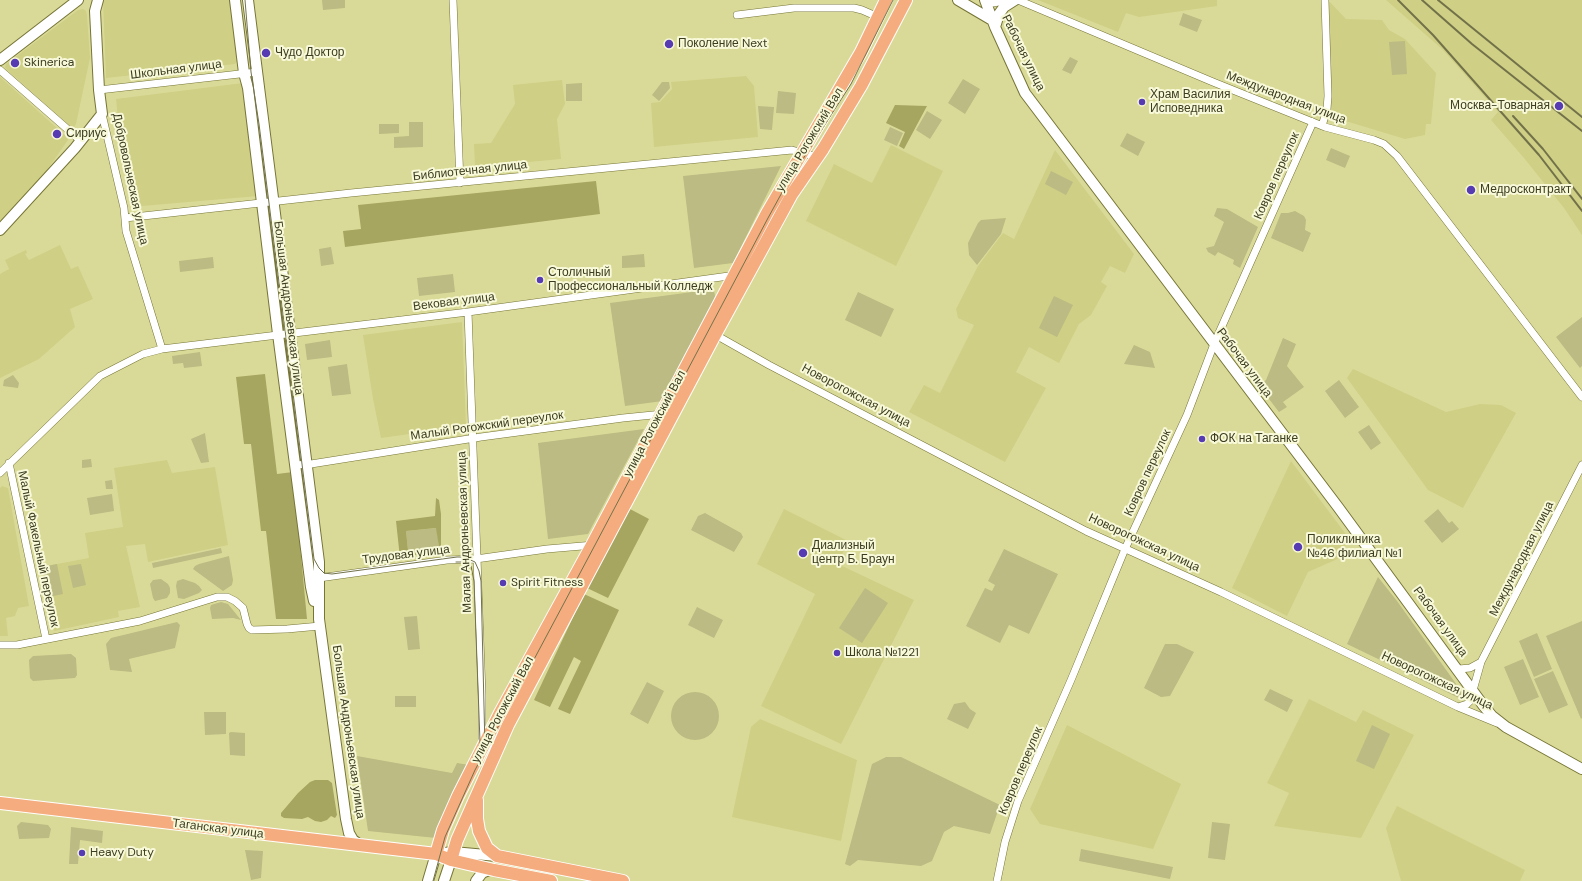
<!DOCTYPE html>
<meta charset="utf-8">
<style>
body{margin:0}
canvas{display:block;background:#dada98}
</style>
<canvas width="1582" height="881"></canvas>
<script>
const ctx = document.querySelector('canvas').getContext('2d');
ctx.lineJoin = 'round';
function paint(path, color) { ctx.fillStyle = color; ctx.fill(path, 'evenodd'); }
const shape = rows => new Path2D(rows.map(r => 'M' + r).join(''));
function strokePath(path, color, width, dash) { ctx.strokeStyle = color; ctx.lineWidth = width; ctx.lineCap = dash ? 'butt' : 'round'; ctx.setLineDash(dash || []); ctx.stroke(path); }
function drawText(font, color, halo, rows, align = 'center') {
  ctx.font = font + ' "DM Sans",sans-serif'; ctx.lineWidth = 4; ctx.setLineDash([]); ctx.textBaseline = 'middle'; ctx.strokeStyle = halo; ctx.fillStyle = color; for (const [text, x, y, turn = 0] of rows) {
    ctx.save(); ctx.translate(x, y); ctx.rotate((+turn || 0) * Math.PI / 180); ctx.textAlign = isNaN(turn) ? turn : align; if (halo) ctx.strokeText(text, 0, 0); ctx.fillText(text, 0, 0); ctx.restore();
  }
}
paint(shape([
 [103,0,233,0,239,58,235,64,106,78],
 [1038,0,1217,0,1217,6,1139,17,1126,13,1118,32],
 [1328,0,1346,19,1382,20,1389,30,1405,39,1436,73,1431,124,1426,124,1425,135,1405,139,1329,116,1330,97],
 [1386,0,1582,0,1582,235,1564,208,1524,158,1491,120,1498,112,1442,49],
 [83,9,86,11,87,15,90,58,76,124,74,127,71,127,6,69,5,67,6,64,78,10],
 [746,76,754,86,758,137,654,147,651,103,660,102,672,89,671,82],
 [0,77,67,137,68,140,40,180,0,223],
 [562,80,565,104,557,119,561,159,475,167,474,144,491,143,515,104,513,85],
 [243,83,258,196,142,206,137,201,118,119,116,99],
 [891,145,943,171,896,266,806,221,834,164,872,183],
 [1055,150,1134,254,1125,273,1110,266,1101,282,1107,286,1091,315,1079,324,1059,363,1029,347,1016,372,1046,388,1005,462,909,412,924,385,940,393,974,325,958,318,956,309,978,266,1003,233,1014,239],
 [60,245,71,269,78,266,93,299,70,309,75,327,39,359,0,378,0,274,9,269,5,260,26,250,27,253,25,254,29,260],
 [462,322,466,426,381,438,373,399,363,335],
 [1353,369,1446,412,1480,404,1501,405,1516,413,1463,508,1428,490,1347,378],
 [167,460,172,473,215,467,228,545,148,562,145,544,126,546,140,607,118,611,119,617,54,631,41,567,89,558,85,533,123,527,114,468],
 [1291,461,1348,537,1342,557,1308,572,1287,616,1232,588],
 [2,486,8,488,29,606,18,608,15,616,6,618,8,636,0,636,0,488],
 [784,509,848,541,838,564,914,600,841,744,761,706,815,594,757,564],
 [1309,699,1356,722,1363,710,1414,735,1361,838,1274,826,1289,793,1267,783],
 [760,719,857,760,841,841,732,817,751,727],
 [1067,725,1181,784,1153,849,1040,824,1030,809],
 [1397,806,1525,870,1520,881,1401,881,1386,828]
]), '#cfcf85');
paint(shape([
 [322,0,345,0,345,8,323,10],
 [1183,13,1202,20,1197,32,1179,25],
 [1405,41,1407,74,1392,75,1389,42],
 [1070,57,1078,61,1071,74,1062,70],
 [963,79,980,89,965,114,948,103],
 [662,82,669,82,670,88,659,101,652,95],
 [582,83,582,101,566,101,566,84],
 [778,91,796,93,794,114,776,113],
 [758,106,774,107,772,130,760,129],
 [927,111,942,120,930,139,916,130],
 [409,122,423,122,423,147,394,148,394,137,409,136],
 [379,124,399,124,399,133,379,134],
 [890,127,903,133,897,146,884,140],
 [1127,133,1145,142,1138,156,1120,146],
 [1331,148,1350,156,1345,168,1326,160],
 [781,166,733,263,694,268,683,176],
 [1051,171,1073,182,1066,195,1045,184],
 [1217,208,1227,209,1258,227,1240,268,1233,264,1234,260,1218,252,1215,256,1208,252,1206,248,1214,246,1224,222,1214,216],
 [1295,211,1304,216,1306,220,1305,230,1311,233,1303,252,1271,238,1281,213,1288,213],
 [1006,218,1001,234,977,265,969,255,968,243,978,223,981,220],
 [331,247,334,264,321,266,319,249],
 [644,254,645,267,622,268,622,256],
 [213,257,214,268,180,272,179,261],
 [453,274,455,292,419,296,417,278],
 [707,290,714,291,715,296,714,301,663,401,625,406,610,303],
 [858,292,894,309,881,337,845,320],
 [1054,296,1073,305,1057,337,1039,328],
 [1582,317,1582,366,1580,368,1556,337],
 [1283,338,1296,344,1287,366,1304,387,1283,402,1287,407,1279,412,1259,386,1266,380],
 [330,340,332,357,307,360,305,344],
 [1134,345,1150,352,1155,368,1124,364],
 [200,352,202,366,184,368,183,363,173,364,172,356],
 [347,364,351,394,332,396,328,367],
 [13,375,19,383,18,388,3,386,4,380],
 [1339,380,1359,407,1345,418,1325,391],
 [1369,425,1381,443,1371,450,1358,432],
 [644,429,588,534,548,539,538,443],
 [205,433,209,462,201,463,191,439],
 [91,459,92,467,82,468,82,460],
 [112,480,113,489,106,489,105,481],
 [112,494,114,511,90,515,87,498],
 [1438,509,1449,523,1452,521,1459,529,1442,543,1424,521],
 [705,513,741,533,743,537,734,552,691,530,698,516],
 [437,528,439,547,408,550,406,531],
 [221,548,222,553,153,568,152,563],
 [1004,549,1058,574,1029,634,1009,625,1000,643,966,626,985,588,992,591,995,585,988,581],
 [229,556,233,580,232,585,223,591,193,569,195,566,199,564],
 [57,564,63,594,48,597,42,567],
 [81,564,86,585,73,588,68,566],
 [1378,577,1397,601,1464,695,1461,699,1347,644],
 [161,579,168,584,170,588,170,593,167,598,155,601,153,598,150,584,153,580],
 [183,579,195,583,199,586,202,590,199,593,184,599,178,598,176,586,177,581],
 [865,588,888,603,862,643,839,628],
 [221,602,228,604,241,620,233,618,212,619,210,608,211,605],
 [697,607,723,620,714,638,688,625],
 [417,616,420,649,408,650,404,617],
 [1582,621,1582,718,1581,719,1546,636],
 [177,622,180,625,175,648,129,659,132,672,110,670,106,644,111,638],
 [1537,633,1552,669,1534,677,1519,641],
 [1165,644,1177,644,1194,652,1170,696,1161,697,1144,688],
 [71,654,76,658,77,675,75,678,33,681,30,678,29,660,33,656],
 [1523,659,1539,697,1520,705,1504,667],
 [1553,671,1568,705,1549,713,1534,679],
 [647,682,664,691,648,724,630,714],
 [1270,689,1293,700,1287,712,1264,700],
 '671 716a24 24 0 1 1 48 0a24 24 0 1 1-48 0Z',
 [395,696,416,696,416,707,395,707],
 [965,702,970,709,976,713,968,729,947,719,954,704],
 [204,712,226,712,226,734,205,735],
 [1372,725,1390,734,1374,769,1356,761],
 [231,732,245,733,245,756,230,755,229,733],
 [357,756,452,773,457,763,469,765,436,838,368,831],
 [886,757,901,757,1000,805,990,834,954,826,944,832,932,861,921,866,858,860,850,866,845,864,872,764],
 [21,822,48,825,51,829,49,838,19,839,17,826],
 [1212,822,1230,824,1225,860,1208,858],
 [71,827,103,831,102,843,80,840,78,864,69,864],
 [1081,849,1173,867,1170,879,1079,861],
 [245,850,263,851,261,878,251,880]
]), '#bbbb83');
paint(shape([
 [895,105,927,106,904,149,899,146,905,132,886,123],
 [596,181,600,214,345,247,343,231,361,229,358,205],
 [265,374,277,474,293,472,307,619,276,619,266,531,261,531,251,444,244,444,236,377],
 [436,498,439,500,441,514,441,550,400,558,396,521,435,516],
 [436,528,439,547,408,550,406,531],
 [630,509,649,519,608,598,587,588],
 [584,594,619,610,570,714,558,709,581,661,574,657,550,707,534,700],
 [315,780,328,780,332,783,337,815,335,818,331,816,327,820,321,822,315,821,308,817,302,819,284,818,281,816,281,813,298,793,310,782]
]), '#a7a660');
const street = shape([
 [453,0,460,183],
 [987,0,986,4,1012,0],
 [1018,0,1213,82,1325,127,1374,140,1384,144,1397,156,1582,397],
 [737,15,794,8,854,8,862,10,878,17],
 [0,70,81,141],
 [99,90,257,72],
 [102,114,124,208,126,231,162,349],
 [1322,126,1327,109,1328,96,1325,1],
 [125,218,351,193,792,150,817,157],
 [468,312,482,695,482,744],
 [714,334,769,365,1086,531,1221,592,1458,707,1497,723],
 [9,463,46,639],
 [295,465,311,464,481,437,623,418,663,414],
 [0,473,100,376,143,354,162,349,468,312,736,275],
 [319,578,447,560,476,559,547,549,594,545],
 [0,645,17,645,140,621,217,597,227,597,235,601,243,608,247,624,249,628,252,630,287,629,320,626],
 [1459,669,1470,668,1481,662],
 [1458,707,1467,704,1470,701,1481,662,1582,465],
 [997,881,1005,842,1018,801,1071,680,1125,549,1187,415,1214,344,1313,122]
]);
const secondary = shape([
 [235,0,244,73,248,88,278,334,311,587,314,601],
 [248,0,319,562,319,619,346,819,349,833,353,840,360,845],
 [958,0,992,20],
 [985,0,995,27,1025,93,1338,507,1483,705,1492,716,1506,727,1582,769],
 [995,27,999,14,1004,7,1015,0],
 [0,60,78,0],
 [0,230,75,148,102,114,99,90,95,11,98,0],
 [428,881,436,854,453,852,497,856],
 [444,881,451,860],
 [476,881,482,873,489,870,494,870]
]);
const primary = shape([
 [477,800,477,819,479,831,487,848,497,856,623,881],
 [0,803,436,854,451,860,494,870,551,881],
 [436,854,443,830,458,796,500,713,592,545,767,213,861,52,886,0],
 [451,860,457,840,508,725,715,335,780,216,792,194,823,149,861,86,906,0]
]);
strokePath(street, '#767536', 8);
strokePath(secondary, '#767536', 12);
strokePath(primary, '#fff', 14);
strokePath(street, '#fff', 7);
strokePath(secondary, '#fff', 10);
strokePath(primary, '#f5ac7e', 12);
strokePath(shape([
 [245,0,251,72,259,124,314,559,319,568,324,573,332,574,457,557,464,557,475,562,479,571,481,581,485,748],
 [456,562,465,562,471,566,474,581,480,742,476,761],
 [433,881,445,837,475,770,595,545,768,218,785,187,851,84,893,0]
]), '#72724a', 1);
strokePath(shape([
 [1398,0,1433,35,1539,155,1582,211],
 [1422,0,1472,44,1582,131],
 [1438,0,1582,117],
 [1513,116,1543,149,1582,199]
]), '#72724a', 2);
for (const [x, y, r, color] of [
 [669,44,5,"#573bb3"],
 [266,53,5,"#573bb3"],
 [15,63,5,"#573bb3"],
 [1142,102,4,"#573bb3"],
 [1559,106,5,"#573bb3"],
 [57,134,5,"#573bb3"],
 [1471,190,5,"#573bb3"],
 [540,280,4,"#573bb3"],
 [1202,439,4,"#573bb3"],
 [1298,547,5,"#573bb3"],
 [803,553,5,"#573bb3"],
 [503,583,4,"#573bb3"],
 [837,653,4,"#573bb3"],
 [82,853,4,"#573bb3"]
]) { const dot = new Path2D(); dot.arc(x, y, r, 0, 2 * Math.PI); ctx.fillStyle = color; ctx.fill(dot); strokePath(dot, '#f8f9d8', 1.5); }
drawText('12px', '#3c3c21', '#f8f9d8', [
 ["Поколение Next",678,44],
 ["Чудо Доктор",275,53],
 ["Skinerica",24,63],
 ["Храм Василия",1150,95],
 ["Исповедника",1150,109],
 ["Москва-Товарная",1550,106,"right"],
 ["Сириус",66,134],
 ["Медросконтракт",1480,190],
 ["Столичный",548,273],
 ["Профессиональный Колледж",548,287],
 ["ФОК на Таганке",1210,439],
 ["Поликлиника",1307,540],
 ["№46 филиал №1",1307,554],
 ["Диализный",812,546],
 ["центр Б. Браун",812,560],
 ["Spirit Fitness",511,583],
 ["Школа №1221",845,653],
 ["Heavy Duty",90,853]
], 'left');
drawText('12px', '#3c3c21', '#f8f9d8', [
 ["Рабочая улица",1023,53,64],
 ["Школьная улица",176,70,-7],
 ["Международная улица",1286,98,21],
 ["улица Рогожский Вал",810,140,-59],
 ["Библиотечная улица",470,171,-6],
 ["Ковров переулок",1277,176,-66],
 ["Добровольческая улица",130,179,78],
 ["Вековая улица",454,302,-7],
 ["Большая Андроньевская улица",288,308,83],
 ["Рабочая улица",1244,363,53],
 ["Новорогожская улица",856,396,28],
 ["улица Рогожский Вал",655,424,-62],
 ["Малый Рогожский переулок",487,426,-8],
 ["Ковров переулок",1148,473,-65],
 ["Малая Андроньевская улица",465,532,-92],
 ["Новорогожская улица",1144,543,25],
 ["Малый Факельный переулок",38,549,78],
 ["Трудовая улица",406,555,-7],
 ["Международная улица",1522,559,-63],
 ["Рабочая улица",1440,622,54],
 ["Новорогожская улица",1437,681,25],
 ["улица Рогожский Вал",503,710,-62],
 ["Большая Андроньевская улица",348,732,82],
 ["Ковров переулок",1021,771,-67],
 ["Таганская улица",218,829,7]
]);
</script>
